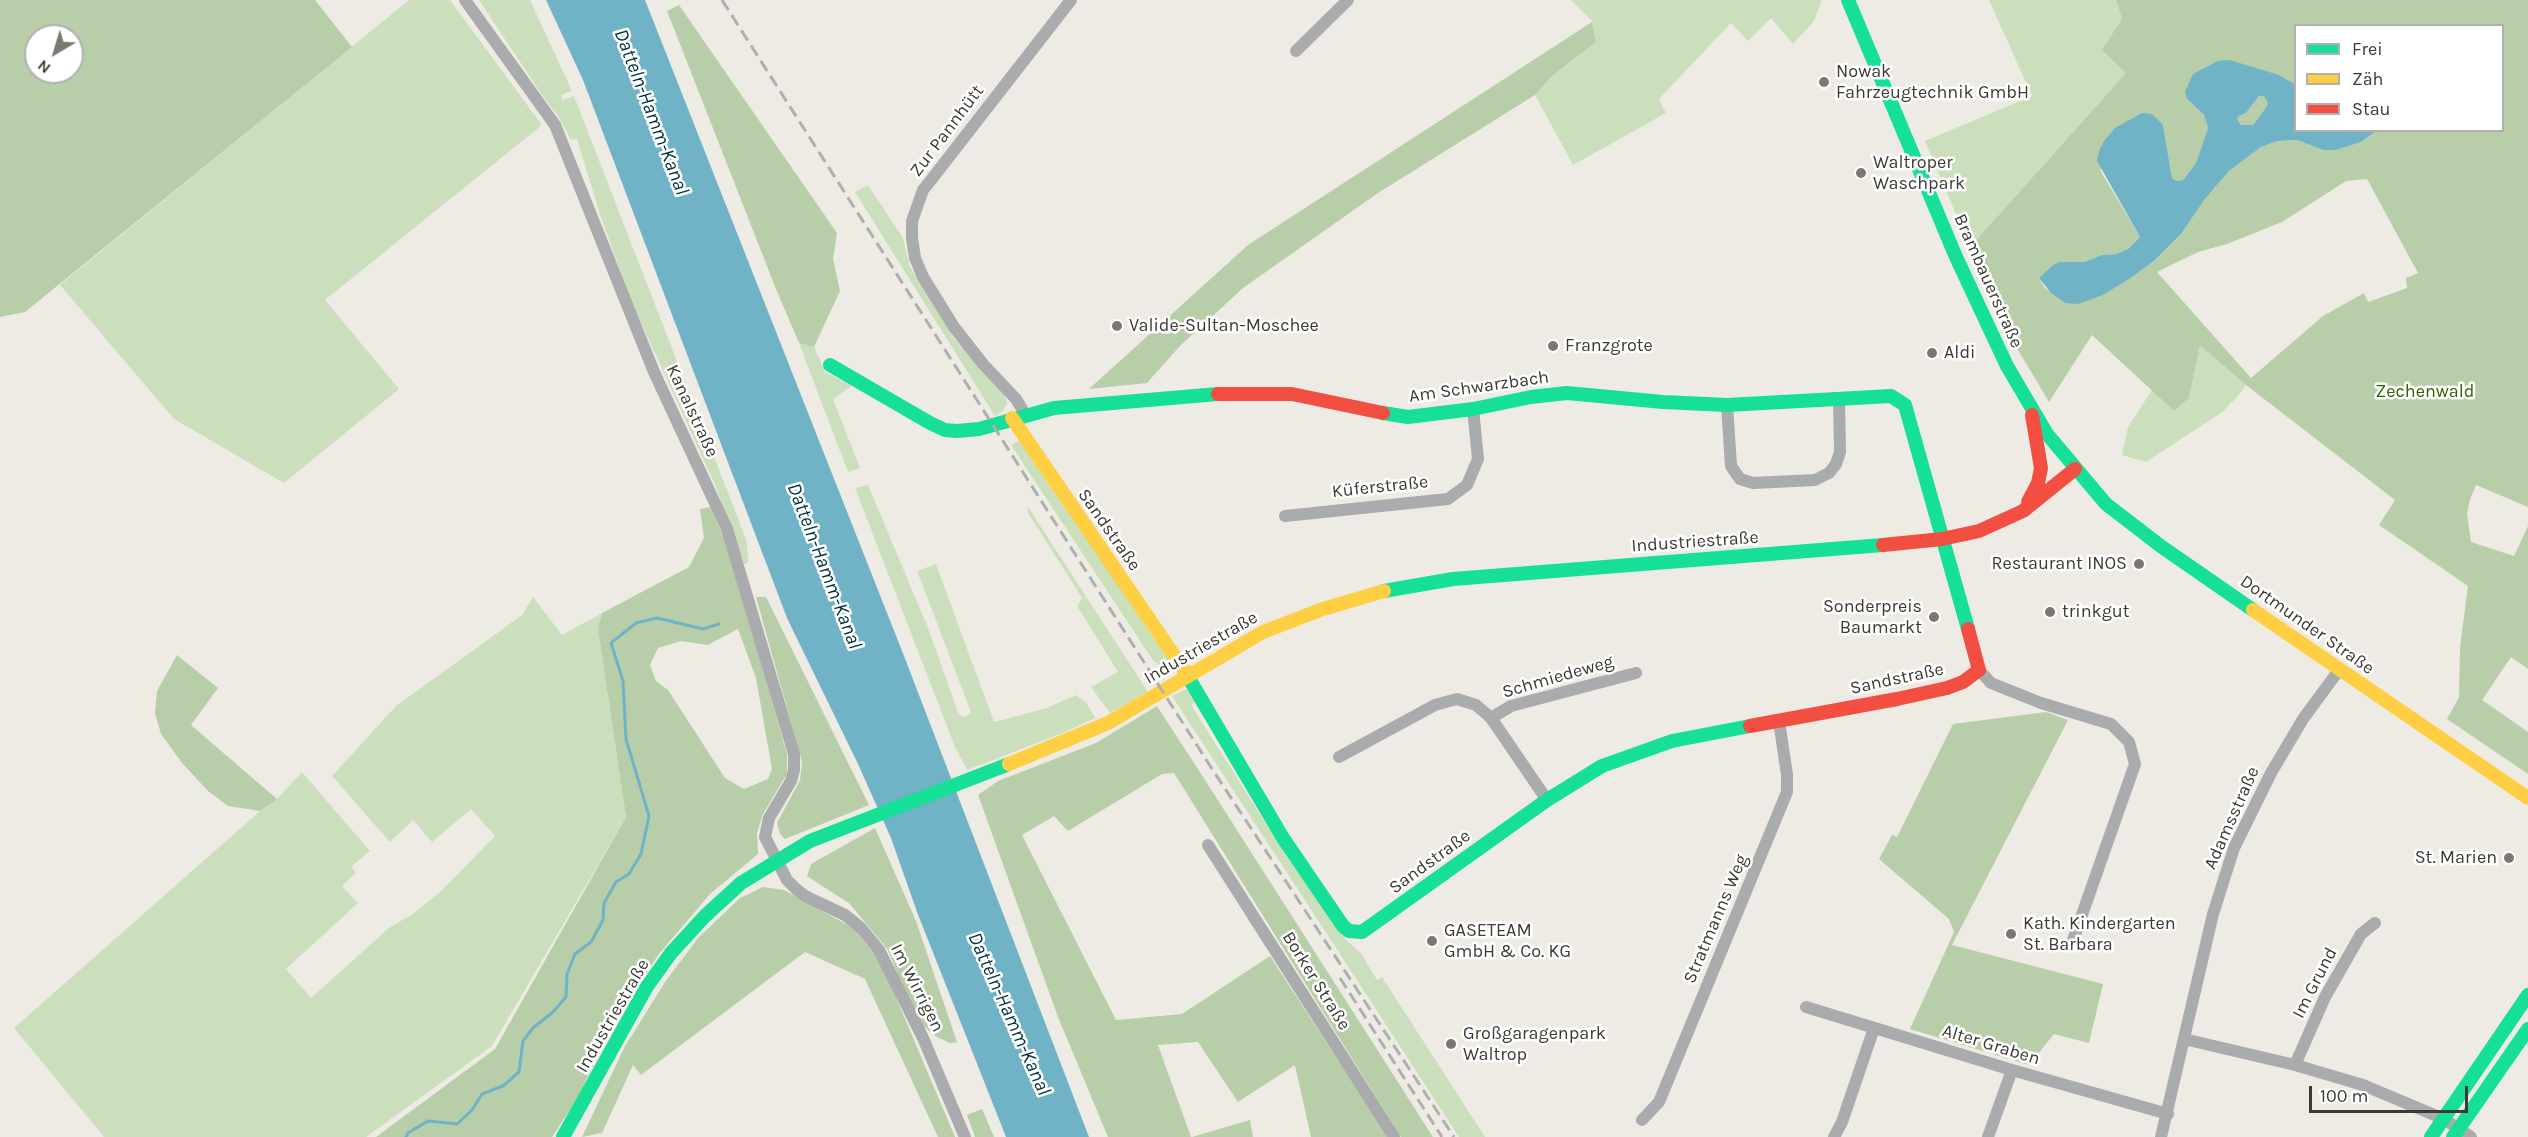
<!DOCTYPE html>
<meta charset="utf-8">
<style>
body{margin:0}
#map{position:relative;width:2528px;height:1137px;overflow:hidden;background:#eeebe4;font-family:Karla,sans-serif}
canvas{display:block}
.legend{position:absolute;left:2294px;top:24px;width:210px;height:108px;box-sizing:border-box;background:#fff;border:2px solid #b1b0ae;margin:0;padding:8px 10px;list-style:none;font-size:18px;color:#3d3a35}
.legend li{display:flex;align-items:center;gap:12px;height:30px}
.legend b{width:30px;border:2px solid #b1b0ae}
.north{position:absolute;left:24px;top:24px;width:60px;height:60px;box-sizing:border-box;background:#fff;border:2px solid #b1b0ae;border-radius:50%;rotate:218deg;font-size:16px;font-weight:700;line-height:24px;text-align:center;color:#3d3a35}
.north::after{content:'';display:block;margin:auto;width:21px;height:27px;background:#7b7872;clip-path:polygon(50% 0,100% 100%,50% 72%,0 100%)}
.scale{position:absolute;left:2309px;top:1086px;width:159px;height:27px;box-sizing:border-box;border:3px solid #3d3a35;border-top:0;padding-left:8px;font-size:18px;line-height:21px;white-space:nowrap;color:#3d3a35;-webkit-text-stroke:4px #fff;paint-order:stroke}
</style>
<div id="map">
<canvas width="2528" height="1137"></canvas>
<ul class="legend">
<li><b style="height:8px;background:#16e098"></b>Frei</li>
<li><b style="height:8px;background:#ffcf43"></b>Zäh</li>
<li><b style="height:8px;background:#f24e42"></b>Stau</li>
</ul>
<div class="north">N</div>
<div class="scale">100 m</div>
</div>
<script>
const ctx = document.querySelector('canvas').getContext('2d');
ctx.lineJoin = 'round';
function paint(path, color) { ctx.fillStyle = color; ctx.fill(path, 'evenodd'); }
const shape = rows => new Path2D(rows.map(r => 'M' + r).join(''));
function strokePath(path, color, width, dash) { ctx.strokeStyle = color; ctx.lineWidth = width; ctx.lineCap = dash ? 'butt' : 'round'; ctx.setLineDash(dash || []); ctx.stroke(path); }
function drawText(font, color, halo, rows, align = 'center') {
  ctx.font = font + ' Karla,sans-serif'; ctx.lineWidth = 5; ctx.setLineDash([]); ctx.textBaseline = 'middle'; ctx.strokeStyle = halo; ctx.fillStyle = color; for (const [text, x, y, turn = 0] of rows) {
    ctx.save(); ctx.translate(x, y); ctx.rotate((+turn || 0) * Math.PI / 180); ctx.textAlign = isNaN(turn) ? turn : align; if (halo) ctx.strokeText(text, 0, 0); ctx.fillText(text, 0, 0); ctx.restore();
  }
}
paint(shape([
 [409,0,450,0,542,125,325,300,399,389,284,483,174,419,60,285],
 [479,0,530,0,572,91,561,95,562,100,574,96,746,539,748,555,748,562,744,564,716,487,629,296,600,214,577,139,571,140,559,118,540,92],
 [1571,0,1822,0,1814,21,1793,44,1771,18,1748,41,1731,23,1659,99,1666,113,1573,165,1535,95,1552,76,1596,42,1592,21],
 [1989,0,2116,0,2122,19,2126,73,1970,247,1925,141,2032,96],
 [868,185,903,238,910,267,954,338,1004,394,1007,403,1003,411,995,416,855,192],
 [799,343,814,347,825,372,852,386,833,399,860,468,848,472],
 [2200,344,2246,385,2239,395,2221,413,2146,462,2122,455,2128,427,2152,390,2174,411,2189,398],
 [1020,440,1168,655,1174,672,1154,662,1011,445],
 [868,485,928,628,959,715,966,717,971,712,917,571,936,564,994,722,1047,708,1076,695,1086,702,1095,718,1063,733,967,770,955,747,855,488],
 [1028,507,1148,692,1110,713,1091,687,1118,672,1077,606,1082,598,1028,513],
 [533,597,562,635,602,613,598,629,626,817,492,1046,366,1137,104,1137,14,1028,260,811,277,799,302,772,370,851,351,867,356,873,342,886,358,903,286,969,311,998,390,927,413,914,441,891,495,836,471,809,432,842,413,820,390,842,332,776,396,706,522,615],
 [1186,689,1196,701,1191,705,1285,854,1345,939,1361,953,1377,980,1382,977,1485,1137,1459,1137,1172,696]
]), '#cbdfbc');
paint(shape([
 [0,0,315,0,352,47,25,312,0,317],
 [36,36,72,36,72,72,36,72],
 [2116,0,2528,0,2528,507,2476,485,2470,499,2467,514,2471,542,2514,556,2528,526,2528,669,2511,657,2482,700,2528,732,2528,774,2447,719,2459,697,2460,647,2468,586,2379,525,2395,500,2246,385,2200,345,2189,398,2174,411,2092,335,2049,402,2005,328,1970,247,2126,73,2102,50,2122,19],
 [2296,26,2502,26,2502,130,2376,131,2361,142,2323,150,2297,140,2278,141,2261,147,2229,171,2205,199,2181,234,2155,260,2131,278,2103,295,2065,303,2045,288,2039,278,2059,262,2084,262,2102,255,2116,254,2128,249,2140,237,2100,170,2163,125,2172,178,2177,181,2183,180,2196,163,2208,128,2204,115,2187,99,2279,75,2295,84],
 [2367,179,2418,273,2406,278,2407,288,2368,302,2364,293,2323,316,2251,378,2157,272,2198,252,2227,244,2282,222,2346,181],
 [679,5,837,233,833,259,840,291,814,347,799,343,776,289,667,11],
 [1592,22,1596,42,1552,76,1535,95,1378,193,1243,288,1180,346,1147,383,1089,389,1248,245],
 [2259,96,2264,96,2268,104,2260,116,2253,125,2241,125,2237,119,2239,116,2246,113],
 [710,507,726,542,787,754,787,774,763,814,757,833,758,854,710,894,659,954,622,1008,574,1104,552,1137,376,1137,495,1049,626,817,598,629,602,613,689,567,704,538,700,509],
 [738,629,756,678,772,769,768,779,744,789,725,778,668,690,656,681,650,665,658,648,681,641,708,645],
 [756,597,766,597,869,805,785,839,780,834,777,823,800,780,802,762],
 [177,655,218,688,191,725,277,799,260,811,228,806,208,791,182,763,161,734,155,713,157,691],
 [1157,706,1205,780,1433,1137,1401,1137,1174,773,1162,774,1068,831,1054,816,1022,835,1116,1020,1182,1014,1270,956,1388,1137,1311,1137,1295,1065,1238,1102,1198,1042,1158,1045,1191,1137,1108,1137,1058,1017,978,795,998,781,1096,743],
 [2046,712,2068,720,1952,945,2103,984,2089,1043,2054,1034,2029,1065,1910,1029,1954,932,1949,919,1879,859,1892,835,1897,837,1953,724],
 [875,828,916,921,957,1042,950,1043,937,1037,916,1020,888,950,850,904,807,876,811,864],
 [763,887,784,890,853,928,881,962,955,1137,938,1137,865,979,805,952,641,1075,633,1065,602,1133,582,1137,624,1048,665,982,698,938,740,898],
 [982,1109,994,1137,975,1137,967,1115],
 [1250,1120,1253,1137,1192,1137]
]), '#b8cea8');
paint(shape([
 [546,0,645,0,904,656,1089,1137,1006,1137,917,912,891,838,858,764,787,618,583,80],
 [2230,60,2279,75,2295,84,2296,130,2376,131,2361,142,2335,150,2323,150,2297,140,2278,141,2261,147,2229,171,2205,199,2181,234,2155,260,2131,278,2103,295,2078,304,2065,303,2051,293,2039,278,2052,266,2059,262,2084,262,2102,255,2116,254,2128,249,2140,237,2097,161,2099,151,2104,141,2115,128,2142,113,2152,114,2163,125,2172,178,2177,181,2183,180,2196,163,2208,128,2204,115,2187,99,2185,92,2193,74,2218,61],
 [2259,96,2264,96,2268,104,2260,116,2253,125,2241,125,2237,119,2239,116,2246,113]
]), '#70b3c7');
strokePath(shape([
 [406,1137,408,1133,428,1121,457,1124,472,1110,482,1094,503,1086,519,1072,523,1041,533,1028,553,1012,566,997,567,974,575,954,591,942,603,920,604,903,616,882,629,874,641,854,649,816,626,739,623,681,611,643,636,623,657,618,703,629,719,624]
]), '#70b3c7', 3);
strokePath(shape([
 [465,0,555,125,654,372,727,529,794,754,794,770,791,781,769,818,765,837,787,880,796,889,805,896,845,915,861,928,879,950,923,1038,965,1137],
 [1296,51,1348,0],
 [1727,405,1731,466,1740,479,1753,483,1815,480,1829,473,1836,464,1840,452,1839,399],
 [1025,414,1016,399,983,364,954,327,923,277,915,258,912,238,912,221,923,190,931,180,1071,0],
 [1285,516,1448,499,1467,485,1478,459,1473,409],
 [1979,670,1991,683,2041,703,2111,724,2129,742,2135,764,2071,946],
 [1491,718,1511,706,1636,673],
 [1339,757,1435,705,1457,699,1476,705,1491,718,1547,800],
 [1208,845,1394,1137],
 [1806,1007,2012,1070,2168,1114],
 [2184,1039,2295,1065,2363,1085,2444,1119,2471,1137],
 [2295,1065,2325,997,2361,934,2375,923],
 [1642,1120,1659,1102,1787,792,1787,775,1779,721],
 [1834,1137,1842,1122,1874,1028],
 [1988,1137,2012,1070],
 [2161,1137,2213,914,2234,848,2271,773,2303,719,2339,670]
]), '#aaabac', 12);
strokePath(shape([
 [1848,0,1956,257,2007,366,2047,434,2106,504,2162,547,2253,610],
 [830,365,930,423,945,430,957,431,979,429,1054,408,1218,394],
 [1383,413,1408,417,1473,409,1531,397,1567,393,1663,402,1727,405,1891,396,1905,405,1968,629],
 [1384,591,1453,579,1883,545],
 [1184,670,1283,838,1343,926,1349,931,1362,932,1547,800,1602,766,1672,741,1750,726],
 [563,1137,646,988,671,953,705,916,741,883,810,841,1009,764],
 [2431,1137,2528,995],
 [2453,1137,2528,1029]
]), '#16e098', 14);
strokePath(shape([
 [1012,418,1184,670],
 [2253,610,2528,798],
 [1009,764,1108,723,1263,632,1323,609,1384,591]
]), '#ffcf43', 14);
strokePath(shape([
 [1218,394,1292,394,1383,413],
 [2028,502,2038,483,2041,468,2032,415],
 [1883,545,1942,539,1979,531,2023,511,2075,469],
 [1750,726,1897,699,1947,688,1963,682,1979,670,1968,629]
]), '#f24e42', 14);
strokePath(shape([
 [722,0,1214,772,1454,1137],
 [1340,978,1442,1137]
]), '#afafad', 3, [12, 6]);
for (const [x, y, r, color] of [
 [1824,82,6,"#7b7872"],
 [1861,173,6,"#7b7872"],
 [1117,326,6,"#7b7872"],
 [1553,346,6,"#7b7872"],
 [1932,353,6,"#7b7872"],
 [2139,564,6,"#7b7872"],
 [2050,612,6,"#7b7872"],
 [1934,617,6,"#7b7872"],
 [2509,858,6,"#7b7872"],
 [2011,934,6,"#7b7872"],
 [1432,941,6,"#7b7872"],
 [1451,1044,6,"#7b7872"]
]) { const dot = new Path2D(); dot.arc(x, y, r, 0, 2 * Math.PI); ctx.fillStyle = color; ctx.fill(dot); strokePath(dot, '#fff', 2); }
drawText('18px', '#3d3a35', '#fff', [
 ["Nowak",1836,72],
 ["Fahrzeugtechnik GmbH",1836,93],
 ["Waltroper",1873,163],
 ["Waschpark",1873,184],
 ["Valide-Sultan-Moschee",1129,326],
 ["Franzgrote",1565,346],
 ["Aldi",1944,353],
 ["Restaurant INOS",2127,564,"right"],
 ["Sonderpreis",1922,607,"right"],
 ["Baumarkt",1922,628,"right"],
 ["trinkgut",2062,612],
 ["St. Marien",2497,858,"right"],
 ["Kath. Kindergarten",2023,924],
 ["St. Barbara",2023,945],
 ["GASETEAM",1444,931],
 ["GmbH & Co. KG",1444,952],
 ["Großgaragenpark",1463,1034],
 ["Waltrop",1463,1055]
], 'left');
drawText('18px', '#3d3a35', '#fff', [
 ["Zur Pannhütt",947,131,-53],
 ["Brambauerstraße",1988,281,66],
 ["Am Schwarzbach",1479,387,-8],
 ["Kanalstraße",692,411,65],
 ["Küferstraße",1380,487,-6],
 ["Sandstraße",1109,530,55],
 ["Industriestraße",1695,542,-4],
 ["Dortmunder Straße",2307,625,35],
 ["Industriestraße",1201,648,-30],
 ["Schmiedeweg",1558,677,-16],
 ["Sandstraße",1897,679,-12],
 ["Adamsstraße",2232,818,-66],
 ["Sandstraße",1430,862,-36],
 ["Stratmanns Weg",1716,919,-67],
 ["Borker Straße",1316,981,58],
 ["Im Grund",2315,983,-63],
 ["Im Wirrigen",917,988,63],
 ["Industriestraße",613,1016,-60],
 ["Alter Graben",1991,1045,17]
]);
drawText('18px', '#2f6201', '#fff', [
 ["Zechenwald",2425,392]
]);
drawText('italic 20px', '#02303d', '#fff', [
 ["Datteln-Hamm-Kanal",651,112,69],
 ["Datteln-Hamm-Kanal",824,566,69],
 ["Datteln-Hamm-Kanal",1009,1014,66]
]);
</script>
